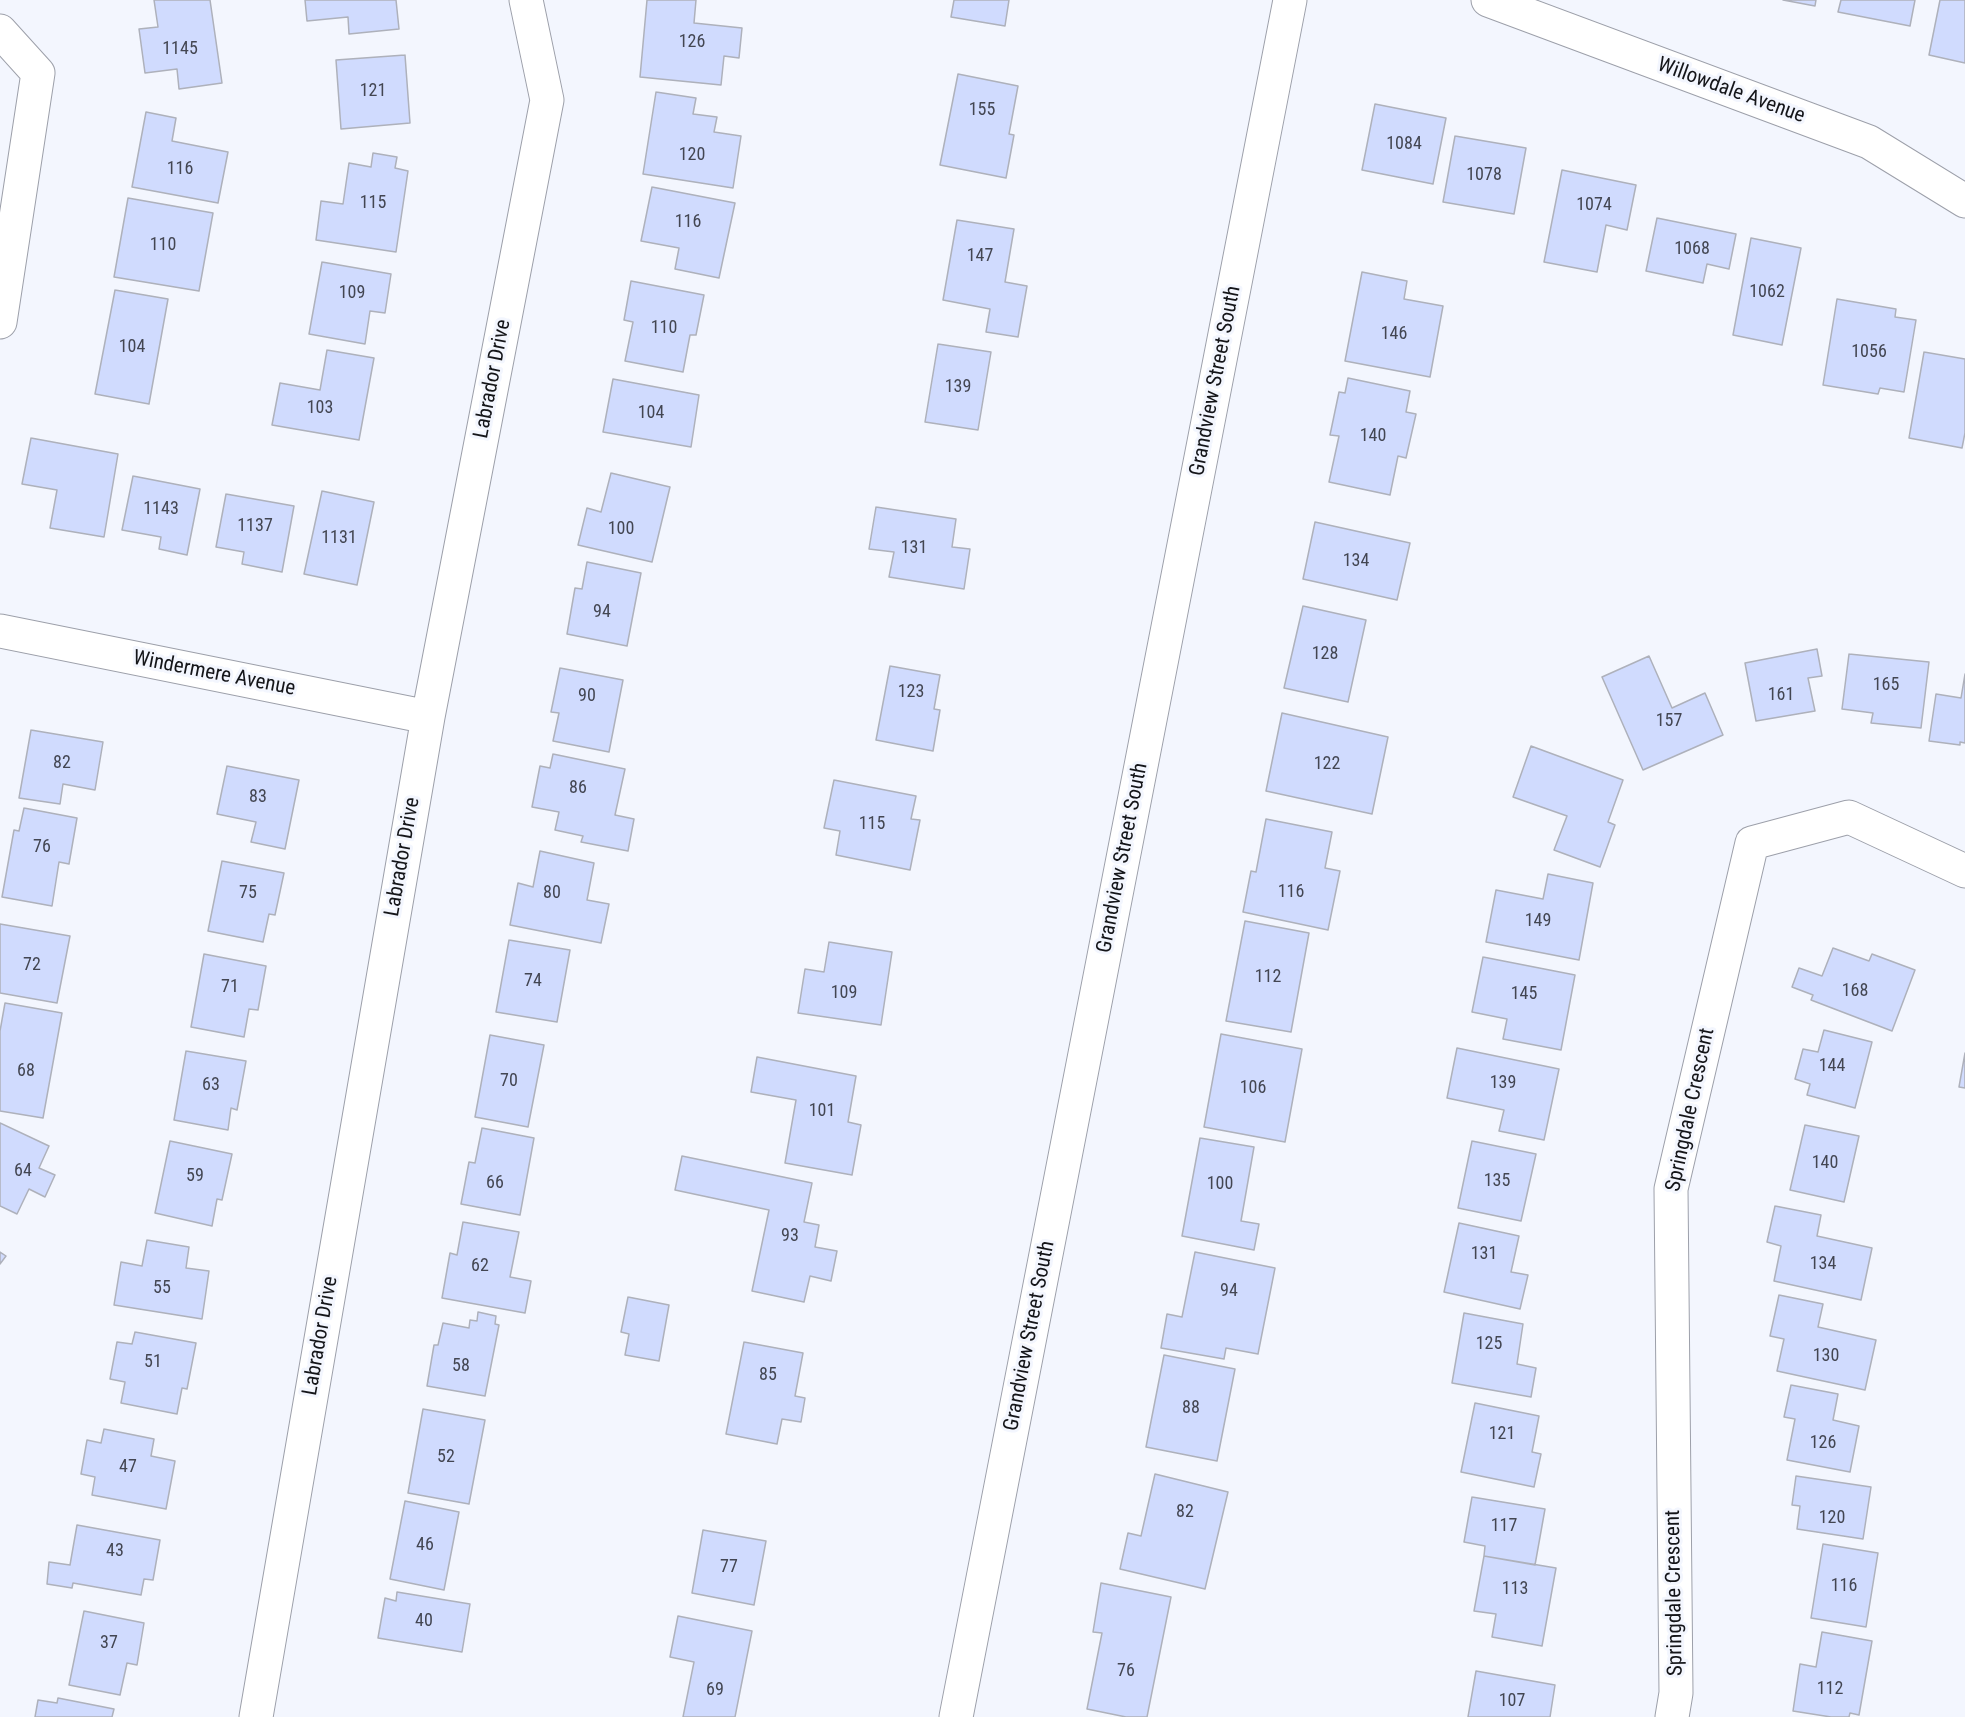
<!DOCTYPE html>
<style>
body{margin:0}
canvas{display:block;background:#f3f6fe}
</style>
<canvas width="1965" height="1717"></canvas>
<script>
const ctx = document.querySelector('canvas').getContext('2d');
ctx.lineJoin = 'round';
function paint(path, color) { ctx.fillStyle = color; ctx.fill(path, 'evenodd'); }
const shape = rows => new Path2D(rows.map(r => 'M' + r).join(''));
function strokePath(path, color, width, dash) { ctx.strokeStyle = color; ctx.lineWidth = width; ctx.lineCap = dash ? 'butt' : 'round'; ctx.setLineDash(dash || []); ctx.stroke(path); }
function drawText(font, color, halo, rows, align = 'center') {
  ctx.font = font + ' "Roboto Condensed",sans-serif'; ctx.lineWidth = 6; ctx.setLineDash([]); ctx.textBaseline = 'middle'; ctx.strokeStyle = halo; ctx.fillStyle = color; for (const [text, x, y, turn = 0] of rows) {
    ctx.save(); ctx.translate(x, y); ctx.rotate((+turn || 0) * Math.PI / 180); ctx.textAlign = isNaN(turn) ? turn : align; if (halo) ctx.strokeText(text, 0, 0); ctx.fillText(text, 0, 0); ctx.restore();
  }
}
const building = shape([
 [154,0,210,0,222,83,179,89,177,69,145,73,139,29,158,27,154,0],
 [305,0,396,0,399,29,349,34,348,17,307,21,305,0],
 [647,0,696,0,694,23,742,28,739,58,724,56,721,85,640,77,647,0],
 [954,0,1009,0,1005,26,951,17,954,0],
 [1783,0,1816,0,1815,6,1783,0],
 [1841,0,1915,0,1910,26,1838,12,1841,0],
 [1940,0,1965,0,1965,63,1929,55,1940,0],
 [405,55,410,123,341,129,336,60,405,55],
 [958,74,1018,86,1009,134,1014,135,1006,178,940,165,958,74],
 [656,92,696,98,693,114,717,117,714,132,741,136,733,188,643,174,656,92],
 [1375,104,1446,118,1433,184,1362,170,1375,104],
 [146,112,176,118,172,141,228,152,218,203,132,187,146,112],
 [1455,136,1526,148,1514,214,1443,202,1455,136],
 [373,153,397,157,395,168,408,171,396,252,316,240,321,201,343,204,349,163,371,167,373,153],
 [1562,170,1636,185,1627,230,1606,225,1597,272,1544,262,1562,170],
 [652,187,735,203,719,278,675,269,679,248,641,241,652,187],
 [128,198,213,213,199,291,114,277,128,198],
 [1657,218,1736,234,1729,269,1707,264,1703,283,1646,271,1657,218],
 [957,220,1014,229,1005,282,1027,286,1018,337,986,332,990,309,943,300,957,220],
 [1751,238,1801,248,1782,345,1733,335,1751,238],
 [322,262,391,274,385,313,370,311,365,344,309,334,322,262],
 [1362,272,1407,281,1404,299,1443,306,1430,377,1345,361,1362,272],
 [631,281,704,295,696,335,690,335,683,372,625,361,633,322,624,320,631,281],
 [115,290,168,299,149,404,95,394,115,290],
 [1837,299,1896,309,1895,317,1916,320,1904,392,1880,388,1878,394,1823,385,1837,299],
 [938,344,991,352,978,430,925,422,938,344],
 [327,350,374,358,359,440,272,425,280,383,320,390,327,350],
 [1924,352,1965,359,1965,433,1962,448,1909,438,1924,352],
 [1348,378,1410,391,1406,412,1416,414,1406,458,1398,456,1390,495,1329,482,1339,436,1330,435,1339,392,1345,393,1348,378],
 [613,379,699,395,691,447,603,432,613,379],
 [31,438,118,454,104,537,50,528,57,490,22,484,31,438],
 [611,473,670,487,652,562,578,545,587,508,601,512,611,473],
 [133,476,200,489,187,555,159,549,161,537,122,530,133,476],
 [322,491,374,502,357,585,304,574,322,491],
 [226,494,294,506,282,572,242,564,244,552,216,547,226,494],
 [876,507,956,519,952,547,970,549,964,589,889,577,894,552,869,549,876,507],
 [1315,522,1410,543,1397,600,1303,579,1315,522],
 [587,562,641,573,627,646,567,634,575,588,582,589,587,562],
 [1303,606,1366,620,1348,702,1284,688,1303,606],
 [1817,649,1822,676,1808,678,1815,711,1756,721,1745,663,1817,649],
 [1849,654,1929,662,1921,728,1871,723,1873,713,1842,709,1849,654],
 [1649,656,1672,708,1705,693,1723,735,1643,770,1602,677,1649,656],
 [890,666,940,675,934,709,940,710,933,751,876,740,890,666],
 [560,668,623,680,609,752,553,741,559,713,551,712,560,668],
 [1965,674,1965,743,1960,742,1960,745,1929,741,1936,694,1961,698,1965,674],
 [1282,713,1388,737,1372,814,1266,791,1282,713],
 [31,730,103,742,95,790,63,784,60,804,19,798,31,730],
 [1531,746,1623,780,1608,822,1615,825,1600,867,1554,850,1567,816,1513,797,1531,746],
 [553,754,625,769,615,815,634,819,628,851,581,842,583,836,555,830,559,812,532,807,540,766,550,768,553,754],
 [227,766,299,780,285,849,251,842,256,822,217,814,227,766],
 [834,780,916,796,911,819,920,820,910,870,836,855,840,831,824,828,834,780],
 [24,808,77,818,69,864,59,862,52,906,2,897,14,830,19,831,24,808],
 [1266,819,1332,832,1325,868,1340,871,1328,930,1243,912,1251,871,1256,872,1266,819],
 [540,851,594,863,587,900,609,904,601,943,510,925,518,883,533,887,540,851],
 [222,861,284,873,275,915,269,914,263,942,208,931,222,861],
 [1548,874,1593,883,1579,960,1486,942,1496,890,1543,899,1548,874],
 [1245,921,1309,933,1291,1032,1226,1021,1245,921],
 [0,924,70,936,57,1003,0,993,0,924],
 [509,940,570,950,557,1022,496,1012,509,940],
 [829,942,892,952,881,1025,798,1013,805,969,824,972,829,942],
 [1833,948,1869,961,1872,954,1915,970,1892,1031,1811,1000,1813,995,1792,987,1799,968,1822,976,1833,948],
 [204,954,266,966,258,1010,249,1009,244,1037,191,1027,204,954],
 [1483,957,1575,975,1561,1050,1503,1039,1507,1019,1472,1012,1483,957],
 [5,1003,62,1013,43,1118,0,1111,0,1031,5,1003],
 [1824,1030,1872,1042,1855,1108,1807,1095,1810,1084,1795,1079,1803,1049,1818,1052,1824,1030],
 [1221,1034,1302,1049,1285,1142,1204,1127,1221,1034],
 [490,1035,544,1045,528,1127,475,1117,490,1035],
 [1457,1048,1559,1069,1544,1140,1499,1131,1504,1110,1447,1098,1457,1048],
 [186,1051,246,1061,237,1110,231,1108,228,1130,174,1120,186,1051],
 [1965,1053,1965,1088,1959,1087,1965,1053],
 [757,1057,856,1076,848,1122,861,1125,852,1175,785,1163,796,1100,751,1092,757,1057],
 [0,1123,49,1146,39,1168,55,1175,45,1197,29,1189,17,1214,0,1206,0,1123],
 [1805,1125,1859,1136,1844,1202,1790,1190,1805,1125],
 [482,1128,534,1138,520,1215,461,1204,469,1162,475,1163,482,1128],
 [1200,1138,1254,1147,1241,1221,1259,1224,1254,1250,1182,1236,1200,1138],
 [170,1141,232,1154,222,1200,217,1199,212,1226,155,1213,170,1141],
 [1472,1141,1536,1154,1521,1221,1458,1208,1472,1141],
 [682,1156,812,1183,804,1222,819,1225,815,1247,837,1251,831,1281,810,1276,804,1302,752,1291,769,1210,675,1190,682,1156],
 [1775,1206,1821,1215,1817,1236,1872,1248,1861,1300,1774,1281,1781,1246,1767,1242,1775,1206],
 [463,1222,519,1232,510,1277,531,1281,525,1313,442,1298,450,1253,457,1255,463,1222],
 [1459,1223,1519,1236,1511,1272,1528,1275,1520,1309,1444,1292,1459,1223],
 [147,1240,189,1247,186,1268,209,1271,202,1319,114,1305,121,1262,142,1266,147,1240],
 [0,1252,6,1256,0,1264,0,1252],
 [1195,1252,1275,1268,1258,1354,1226,1348,1224,1359,1161,1348,1167,1314,1182,1317,1195,1252],
 [1779,1295,1823,1304,1818,1327,1876,1340,1865,1390,1777,1371,1784,1339,1770,1336,1779,1295],
 [628,1297,669,1305,659,1361,625,1355,629,1334,621,1332,628,1297],
 [478,1312,496,1316,495,1324,499,1325,485,1396,427,1386,434,1345,438,1345,443,1323,469,1328,470,1320,477,1321,478,1312],
 [1464,1313,1523,1324,1517,1364,1536,1368,1531,1397,1452,1383,1464,1313],
 [135,1332,196,1343,187,1389,182,1388,177,1414,121,1403,125,1382,110,1379,117,1342,132,1344,135,1332],
 [744,1342,803,1353,795,1396,805,1398,801,1422,782,1419,777,1444,726,1434,744,1342],
 [1164,1355,1235,1369,1217,1461,1146,1447,1164,1355],
 [1791,1385,1838,1394,1833,1420,1859,1426,1850,1472,1787,1460,1795,1419,1784,1417,1791,1385],
 [1475,1403,1539,1416,1532,1452,1541,1454,1534,1487,1461,1472,1475,1403],
 [423,1409,485,1420,469,1504,408,1493,423,1409],
 [104,1429,154,1439,151,1456,175,1461,166,1509,92,1495,95,1477,81,1474,87,1440,101,1443,104,1429],
 [1155,1474,1228,1492,1205,1589,1120,1569,1128,1533,1141,1536,1155,1474],
 [1796,1476,1871,1487,1863,1539,1797,1529,1800,1506,1792,1505,1796,1476],
 [1472,1497,1545,1509,1535,1565,1484,1556,1485,1546,1464,1542,1472,1497],
 [405,1501,459,1512,444,1590,390,1579,405,1501],
 [77,1525,160,1540,153,1580,144,1579,141,1595,73,1583,72,1588,47,1584,49,1562,70,1565,77,1525],
 [703,1530,766,1541,754,1605,692,1593,703,1530],
 [1823,1544,1878,1553,1866,1627,1811,1618,1823,1544],
 [1484,1556,1556,1568,1542,1646,1492,1637,1496,1614,1474,1611,1484,1556],
 [1101,1583,1171,1597,1147,1717,1126,1717,1087,1709,1102,1633,1093,1632,1101,1583],
 [397,1592,470,1604,462,1652,378,1638,385,1598,396,1601,397,1592],
 [84,1611,144,1623,137,1665,127,1663,120,1695,69,1685,84,1611],
 [678,1616,752,1631,735,1717,683,1717,694,1662,670,1657,678,1616],
 [1822,1632,1872,1641,1859,1715,1850,1713,1849,1717,1831,1717,1793,1711,1800,1664,1816,1667,1822,1632],
 [1476,1671,1555,1685,1550,1717,1468,1717,1476,1671],
 [58,1698,114,1709,112,1717,35,1717,38,1700,57,1703,58,1698]
]);
paint(building, '#d0dbfe');
strokePath(building, '#aeb1bb', 1.5);
const street = shape([
 [1488,0,1869,142,1965,201],
 [0,31,38,73,0,322],
 [0,631,428,717],
 [256,1717,428,717,547,100,526,0],
 [956,1717,1290,0],
 [1672,1717,1676,1693,1671,1189,1752,843,1849,817,1965,871]
]);
strokePath(street, '#9da0aa', 35);
strokePath(street, '#fff', 33);
drawText('18px', '#434652', null, [
 ["126",692,42],
 ["1145",180,49],
 ["121",373,91],
 ["155",982,110],
 ["1084",1404,144],
 ["120",692,155],
 ["116",180,169],
 ["1078",1484,175],
 ["115",373,203],
 ["1074",1594,205],
 ["116",688,222],
 ["110",163,245],
 ["1068",1692,249],
 ["147",980,256],
 ["1062",1767,292],
 ["109",352,293],
 ["110",664,328],
 ["146",1394,334],
 ["104",132,347],
 ["1056",1869,352],
 ["139",958,387],
 ["103",320,408],
 ["104",651,413],
 ["140",1373,436],
 ["1143",161,509],
 ["1137",255,526],
 ["100",621,529],
 ["1131",339,538],
 ["131",914,548],
 ["134",1356,561],
 ["94",602,612],
 ["128",1325,654],
 ["165",1886,685],
 ["123",911,692],
 ["161",1781,695],
 ["90",587,696],
 ["157",1669,721],
 ["82",62,763],
 ["122",1327,764],
 ["86",578,788],
 ["83",258,797],
 ["115",872,824],
 ["76",42,847],
 ["116",1291,892],
 ["75",248,893],
 ["80",552,893],
 ["149",1538,921],
 ["72",32,965],
 ["112",1268,977],
 ["74",533,981],
 ["71",230,987],
 ["168",1855,991],
 ["109",844,993],
 ["145",1524,994],
 ["144",1832,1066],
 ["68",26,1071],
 ["70",509,1081],
 ["139",1503,1083],
 ["63",211,1085],
 ["106",1253,1088],
 ["101",822,1111],
 ["140",1825,1163],
 ["64",23,1171],
 ["59",195,1176],
 ["135",1497,1181],
 ["66",495,1183],
 ["100",1220,1184],
 ["93",790,1236],
 ["131",1484,1254],
 ["134",1823,1264],
 ["62",480,1266],
 ["55",162,1288],
 ["94",1229,1291],
 ["125",1489,1344],
 ["130",1826,1356],
 ["51",153,1362],
 ["58",461,1366],
 ["85",768,1375],
 ["88",1191,1408],
 ["121",1502,1434],
 ["126",1823,1443],
 ["52",446,1457],
 ["47",128,1467],
 ["82",1185,1512],
 ["120",1832,1518],
 ["117",1504,1526],
 ["46",425,1545],
 ["43",115,1551],
 ["77",729,1567],
 ["116",1844,1586],
 ["113",1515,1589],
 ["40",424,1621],
 ["37",109,1643],
 ["76",1126,1671],
 ["112",1830,1689],
 ["69",715,1690],
 ["107",1512,1701]
]);
drawText('21px', '#141519', '#f3f6fe', [
 ["Willowdale Avenue",1731,91,20],
 ["Labrador Drive",493,379,-79],
 ["Grandview Street South",1216,381,-79],
 ["Windermere Avenue",214,674,11],
 ["Labrador Drive",403,857,-80],
 ["Grandview Street South",1123,858,-79],
 ["Springdale Crescent",1691,1110,-78],
 ["Labrador Drive",321,1336,-80],
 ["Grandview Street South",1030,1336,-79],
 ["Springdale Crescent",1675,1593,-91]
]);
</script>
